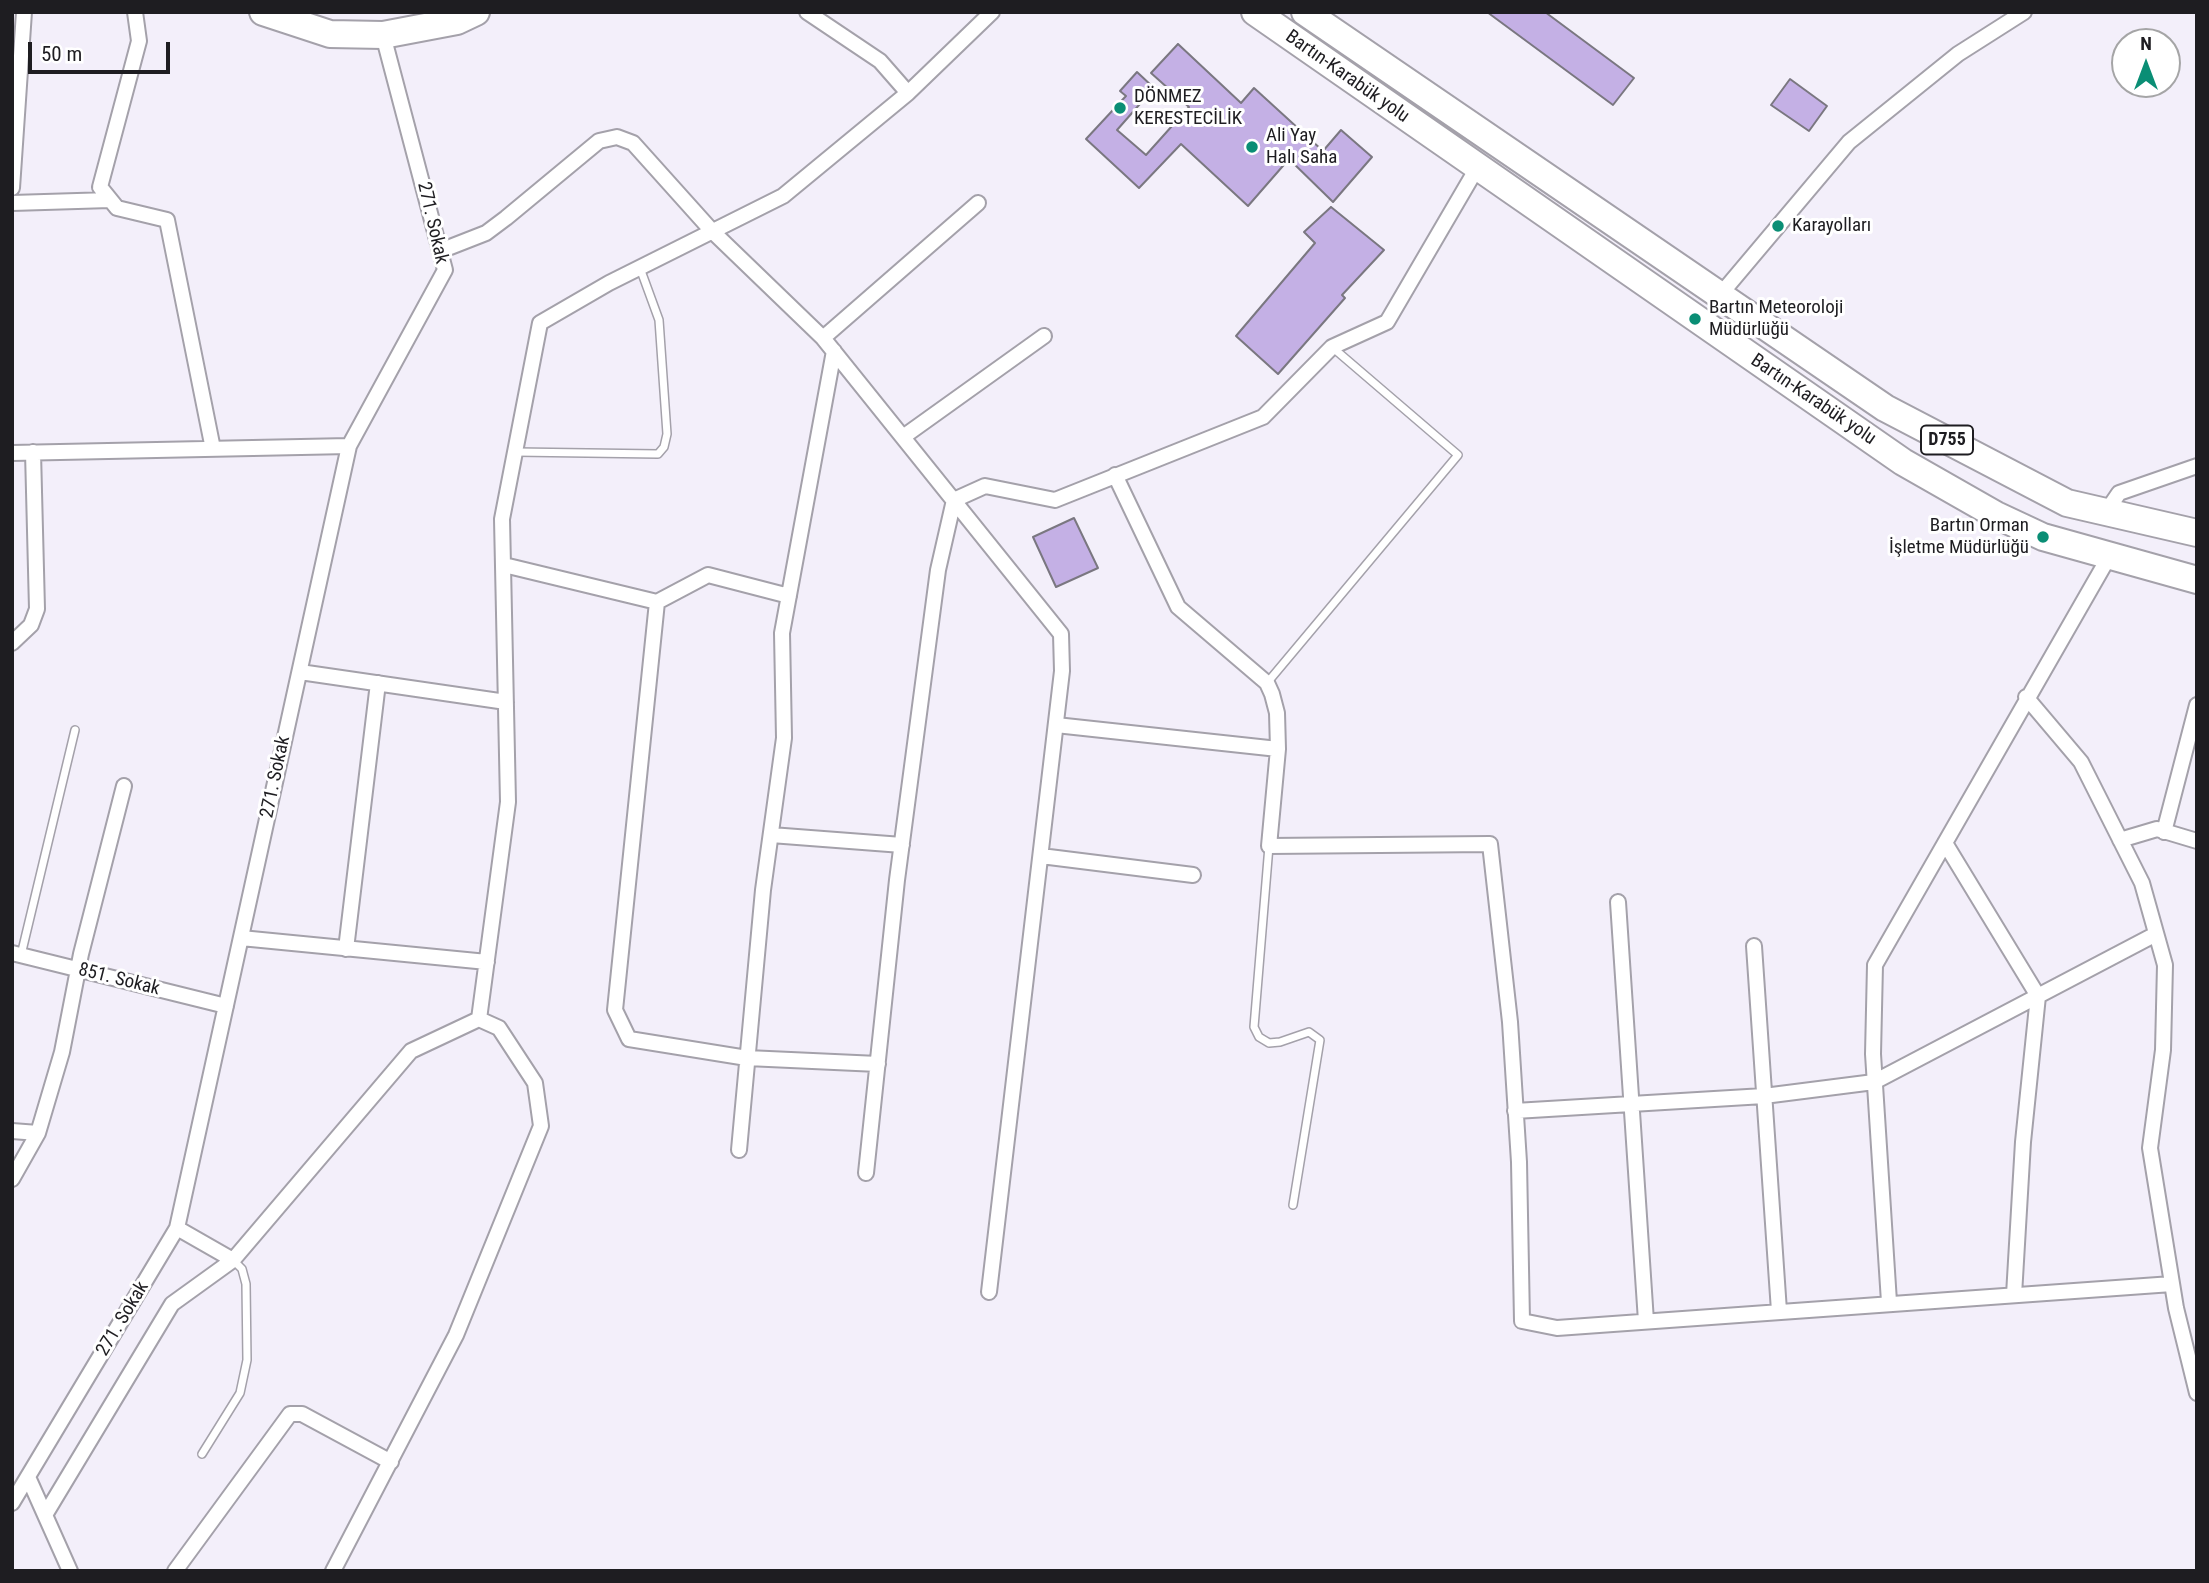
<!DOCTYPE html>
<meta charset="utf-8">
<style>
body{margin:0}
#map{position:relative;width:2209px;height:1583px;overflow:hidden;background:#f3effa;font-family:"Roboto Condensed",sans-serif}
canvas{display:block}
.frame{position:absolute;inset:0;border:14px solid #1e1d21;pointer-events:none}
.north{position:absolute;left:2111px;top:28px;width:70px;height:70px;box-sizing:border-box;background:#fff;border:2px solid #a5a5a6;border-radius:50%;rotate:0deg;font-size:19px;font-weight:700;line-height:28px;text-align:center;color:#1e1d21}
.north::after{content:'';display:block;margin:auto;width:24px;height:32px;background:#0a8e75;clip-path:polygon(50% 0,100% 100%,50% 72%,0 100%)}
.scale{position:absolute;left:28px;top:42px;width:142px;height:32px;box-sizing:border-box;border:4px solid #1e1d21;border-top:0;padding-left:9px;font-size:21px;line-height:24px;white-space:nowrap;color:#1e1d21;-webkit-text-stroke:5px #fff;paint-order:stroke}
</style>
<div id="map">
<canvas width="2209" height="1583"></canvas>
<div class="frame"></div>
<div class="north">N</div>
<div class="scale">50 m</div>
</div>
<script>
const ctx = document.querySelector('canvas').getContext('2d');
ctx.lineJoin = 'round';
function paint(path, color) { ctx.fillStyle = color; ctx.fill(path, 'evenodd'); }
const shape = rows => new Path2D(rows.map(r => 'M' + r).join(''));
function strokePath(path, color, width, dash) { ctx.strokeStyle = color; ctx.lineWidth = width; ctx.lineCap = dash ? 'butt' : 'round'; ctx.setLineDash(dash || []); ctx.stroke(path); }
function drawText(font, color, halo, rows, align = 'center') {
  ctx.font = font + ' "Roboto Condensed",sans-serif'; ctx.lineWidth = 6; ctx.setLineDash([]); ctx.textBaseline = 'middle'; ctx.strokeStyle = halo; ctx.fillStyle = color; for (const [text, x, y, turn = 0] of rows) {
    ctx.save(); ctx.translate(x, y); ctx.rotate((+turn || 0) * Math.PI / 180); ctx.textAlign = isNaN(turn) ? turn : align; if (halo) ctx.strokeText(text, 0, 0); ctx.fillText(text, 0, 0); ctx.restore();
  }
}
const building = shape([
 [1487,12,1545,12,1634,78,1613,105,1487,12],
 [1178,44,1241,103,1254,88,1323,151,1341,130,1372,157,1333,202,1289,159,1248,206,1181,144,1139,188,1086,139,1126,96,1120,91,1137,72,1154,88,1117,130,1146,155,1189,107,1151,73,1178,44],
 [1790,79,1827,106,1809,131,1771,105,1790,79],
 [1331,207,1384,250,1342,295,1345,298,1278,374,1236,336,1315,243,1304,232,1331,207],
 [1074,518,1098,568,1056,587,1033,537,1074,518]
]);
paint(building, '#c4b0e5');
strokePath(building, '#7a7780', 2);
const lane = shape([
 [516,452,658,454,664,447,667,434,659,320,640,268],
 [1267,683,1458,455,1332,347],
 [1269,846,1254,1027,1259,1037,1269,1043,1280,1042,1309,1032,1320,1040,1293,1205],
 [21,955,75,730],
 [202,1454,240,1393,247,1360,246,1284,242,1269,233,1260]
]);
const street = shape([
 [135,12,139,41,100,187,117,208,167,220,213,449],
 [908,93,992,12],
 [12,188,24,12],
 [12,203,110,200],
 [440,251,486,233,506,218,599,141,617,137,633,143,712,231,823,338,1061,634,1062,671,989,1292],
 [1720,295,1849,142,1958,54,2024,12],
 [823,338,978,203],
 [903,437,1044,336],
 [12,453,349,446],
 [1115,475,1178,607,1267,683,1272,694,1277,713,1278,749,1269,846,1490,844,1510,1022,1519,1162,1522,1321,1557,1328,2172,1284],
 [2106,512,2119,493,2197,466],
 [504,565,657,602,708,575,789,596],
 [657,602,615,1010,629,1039,747,1058,878,1064],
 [12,643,31,625,37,609,33,452],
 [300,672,506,702],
 [2026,697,2081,762,2142,883,2165,965,2163,1050,2150,1148,2176,1308,2197,1393],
 [1056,725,1278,749],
 [2164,832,2197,705],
 [771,835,902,845],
 [2120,840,2157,829,2197,841],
 [1945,843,2038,996,2023,1142,2014,1295],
 [1041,856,1193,875],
 [1618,902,1646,1321],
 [241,938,487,962],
 [1754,946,1779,1311],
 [346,949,378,683],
 [12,953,226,1006],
 [1515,1111,1764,1096,1874,1082,2156,934],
 [12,1131,38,1133,12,1179],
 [38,1133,62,1052,81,954,124,786],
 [739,1150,763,890,784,738,782,633,834,351],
 [866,1173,897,880,938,570,954,500,985,486,1055,500,1263,417,1332,347,1387,322,1477,168],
 [177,1228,233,1260],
 [1889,1302,1873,1054,1875,965,2110,555],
 [28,1477,70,1571],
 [12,1503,177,1228,349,446,445,270,383,35],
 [45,1515,172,1304,233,1260,411,1051,479,1019],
 [175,1571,290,1414,302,1414,391,1462],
 [333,1571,456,1335,541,1126,535,1083,499,1028,479,1019,508,802,502,519,540,323,609,283,783,196,908,93,880,61,807,12]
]);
const highway = shape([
 [263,12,330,34,383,35,457,21,476,12],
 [1255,12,1903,462,1996,515,2043,537,2197,580],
 [1305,12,1885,408,2067,503,2197,533]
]);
strokePath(lane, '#a4a1aa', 10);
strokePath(street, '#a4a1aa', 18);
strokePath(highway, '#a4a1aa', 30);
strokePath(lane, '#fff', 7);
strokePath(street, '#fff', 14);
strokePath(highway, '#fff', 26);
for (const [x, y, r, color] of [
 [1120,108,7,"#0a8e75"],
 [1252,147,7,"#0a8e75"],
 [1778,226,7,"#0a8e75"],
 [1695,319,7,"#0a8e75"],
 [2043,537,7,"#0a8e75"]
]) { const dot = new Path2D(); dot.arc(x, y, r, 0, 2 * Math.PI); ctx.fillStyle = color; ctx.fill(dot); strokePath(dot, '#fff', 2.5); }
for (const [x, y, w] of [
 [1947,440,52]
]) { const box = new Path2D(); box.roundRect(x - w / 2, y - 14.5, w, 29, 5); ctx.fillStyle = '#fff'; ctx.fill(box); strokePath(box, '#1e1d21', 2); }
drawText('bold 18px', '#1e1d21', null, [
 ["D755",1947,440]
]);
drawText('19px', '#1e1d21', '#fff', [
 ["Bartın-Karabük yolu",1347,77,35],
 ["271. Sokak",432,223,77],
 ["Bartın-Karabük yolu",1813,400,34],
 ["271. Sokak",276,777,-78],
 ["851. Sokak",119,980,14],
 ["271. Sokak",123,1319,-59]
]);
drawText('19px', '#1e1d21', '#fff', [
 ["DÖNMEZ",1134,97],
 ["KERESTECİLİK",1134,119],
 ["Ali Yay",1266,136],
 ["Halı Saha",1266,158],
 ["Karayolları",1792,226],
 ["Bartın Meteoroloji",1709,308],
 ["Müdürlüğü",1709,330],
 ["Bartın Orman",2029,526,"right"],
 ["İşletme Müdürlüğü",2029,548,"right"]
], 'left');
</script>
